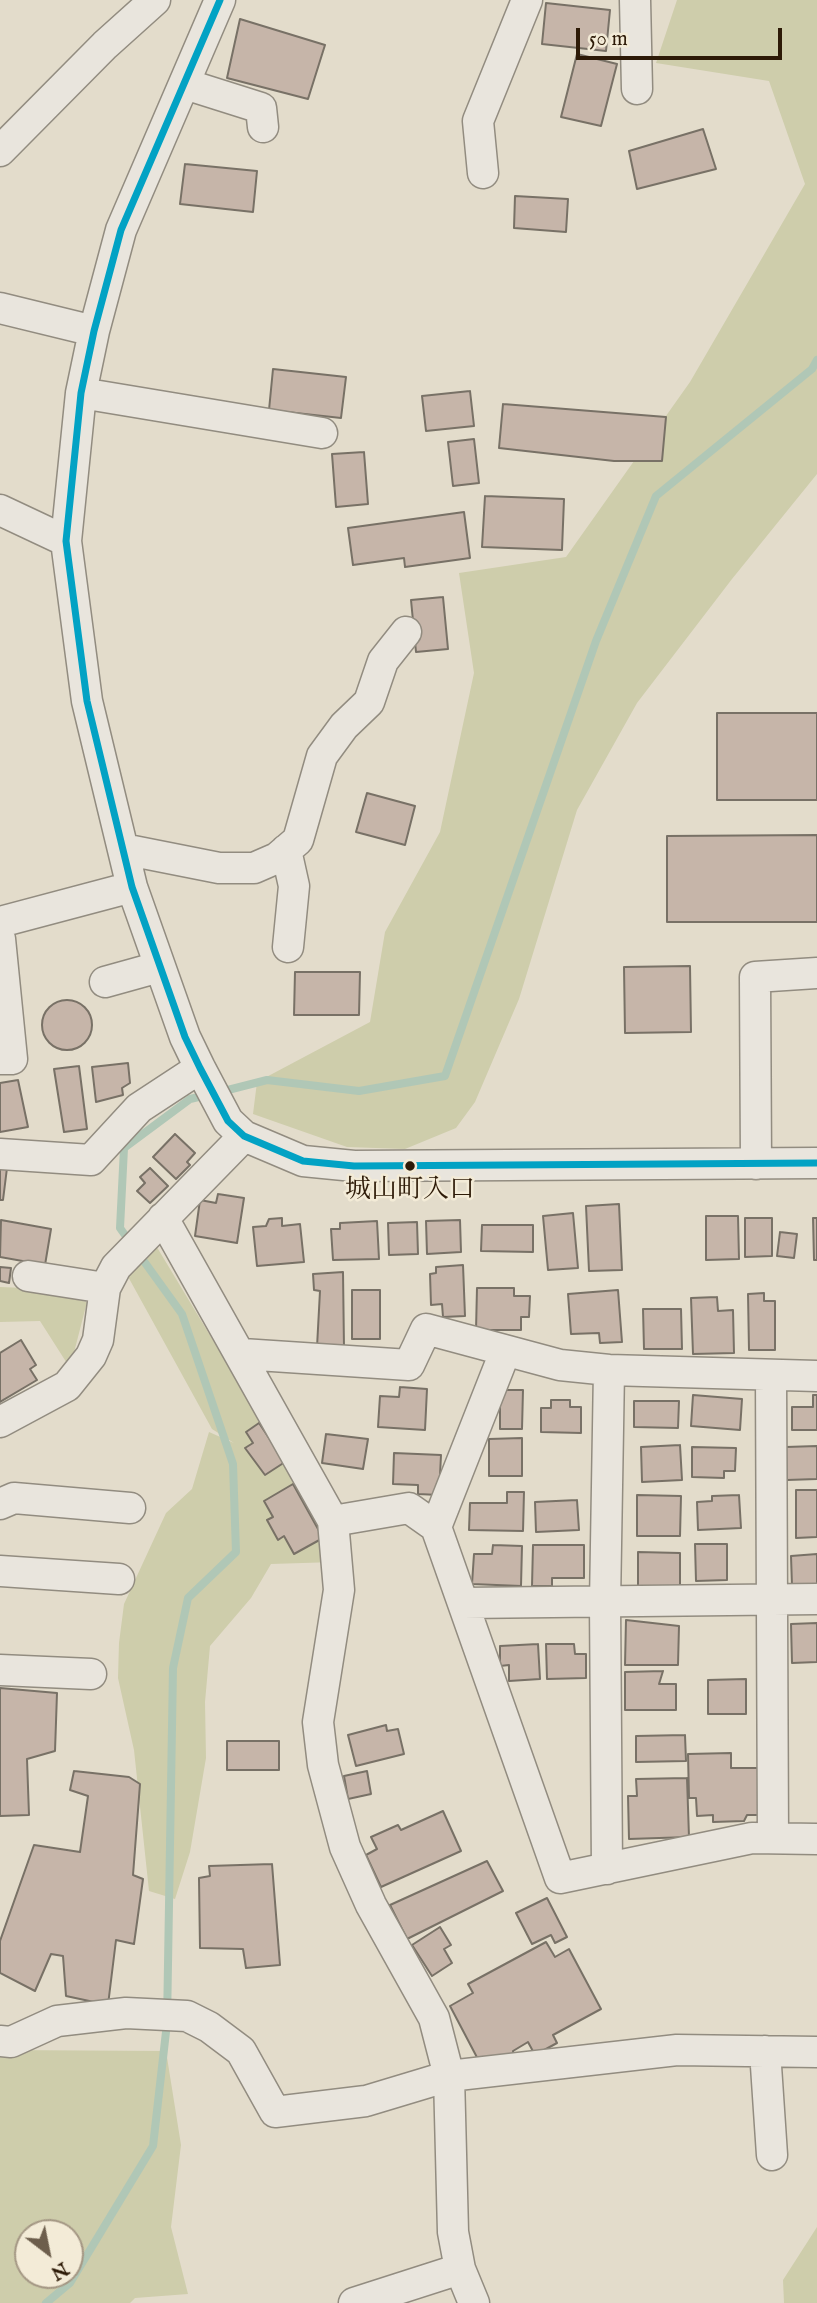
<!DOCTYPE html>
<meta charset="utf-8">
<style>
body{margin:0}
#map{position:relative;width:817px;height:2303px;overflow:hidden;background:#e3dccb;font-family:"IM FELL English",serif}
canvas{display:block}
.north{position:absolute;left:14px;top:2219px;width:70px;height:70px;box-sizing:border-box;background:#f3ebd7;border:2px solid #a49784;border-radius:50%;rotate:148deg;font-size:19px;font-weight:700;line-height:28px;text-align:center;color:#2d1a07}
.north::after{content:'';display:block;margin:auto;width:24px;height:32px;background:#6d5e4c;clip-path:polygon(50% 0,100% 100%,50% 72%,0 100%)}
.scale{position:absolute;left:576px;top:28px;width:206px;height:32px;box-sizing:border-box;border:4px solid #2d1a07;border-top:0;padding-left:9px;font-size:21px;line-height:24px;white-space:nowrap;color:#2d1a07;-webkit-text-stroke:5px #f3ebd7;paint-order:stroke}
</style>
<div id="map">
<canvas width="817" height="2303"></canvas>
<div class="north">N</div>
<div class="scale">50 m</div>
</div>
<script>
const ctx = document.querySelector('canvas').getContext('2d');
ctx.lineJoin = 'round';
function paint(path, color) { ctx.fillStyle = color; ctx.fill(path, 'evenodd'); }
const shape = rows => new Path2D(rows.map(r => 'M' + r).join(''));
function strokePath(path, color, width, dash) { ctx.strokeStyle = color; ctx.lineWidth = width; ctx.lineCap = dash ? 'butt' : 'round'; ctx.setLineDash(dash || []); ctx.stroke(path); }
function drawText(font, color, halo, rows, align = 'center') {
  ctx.font = font + ' "IM FELL English","Noto Serif JP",serif'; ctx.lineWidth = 5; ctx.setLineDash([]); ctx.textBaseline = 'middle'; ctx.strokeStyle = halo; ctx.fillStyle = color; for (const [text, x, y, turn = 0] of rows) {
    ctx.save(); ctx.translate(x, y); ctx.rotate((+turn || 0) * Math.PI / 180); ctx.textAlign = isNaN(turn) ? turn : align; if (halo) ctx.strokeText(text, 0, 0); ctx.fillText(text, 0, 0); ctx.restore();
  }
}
paint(shape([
 [677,0,817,0,817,474,732,579,637,703,577,810,519,999,475,1102,456,1128,405,1149,347,1147,253,1114,257,1082,370,1022,385,932,440,832,474,673,459,573,566,557,690,382,805,184,769,81,656,63],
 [155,1244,323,1523,335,1562,271,1564,251,1598,210,1646,205,1702,206,1758,190,1852,175,1899,149,1891,134,1750,118,1678,119,1643,124,1604,166,1513,192,1489,209,1432,234,1443,212,1429,126,1273],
 [0,1287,25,1288,87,1302,70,1368,40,1321,0,1322],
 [0,2050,166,2051,181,2145,171,2227,188,2294,135,2298,130,2303,0,2303],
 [28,2233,70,2233,70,2275,28,2275],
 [817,2227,817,2303,784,2303,783,2280]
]), '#cecdab');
strokePath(shape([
 [220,1092,267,1080,359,1091,445,1076,596,641,656,496,812,369,817,360],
 [130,1242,120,1228,124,1148,190,1099,207,1095],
 [46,2303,70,2283,153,2146,167,2023,173,1668,188,1598,236,1552,233,1464,182,1314,138,1253]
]), '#b0c7b6', 8);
const building = shape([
 [546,3,610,10,606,51,542,44,546,3],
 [240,19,325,45,308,99,227,78,240,19],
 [577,54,617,64,601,126,561,117,577,54],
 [703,129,716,169,637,189,629,151,703,129],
 [185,164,257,171,253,212,180,204,185,164],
 [515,196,568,199,566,232,514,228,515,196],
 [273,369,346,377,341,418,269,410,273,369],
 [470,391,474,426,426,431,422,396,470,391],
 [503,404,666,417,662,461,614,461,499,448,503,404],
 [474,439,479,483,453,486,448,442,474,439],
 [364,452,368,504,336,507,332,454,364,452],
 [485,496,564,499,562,550,482,547,485,496],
 [464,512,470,558,405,567,404,558,353,565,348,528,464,512],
 [443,597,448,649,416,652,411,600,443,597],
 [717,713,817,713,817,800,717,800,717,713],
 [367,793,415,806,405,845,356,832,367,793],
 [817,835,817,922,667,922,667,836,817,835],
 [690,966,691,1032,625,1033,624,967,690,966],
 [295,972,360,972,359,1015,294,1015,295,972],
 '42 1025a25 25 0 1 1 50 0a25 25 0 1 1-50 0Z',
 [128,1063,130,1083,122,1088,123,1095,96,1102,92,1067,128,1063],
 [79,1066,87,1129,64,1132,54,1069,79,1066],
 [18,1080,28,1127,0,1132,0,1083,18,1080],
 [175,1134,195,1153,187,1162,190,1165,176,1179,153,1157,175,1134],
 [0,1167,7,1168,3,1200,0,1200,0,1167],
 [150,1168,168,1186,150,1203,137,1191,145,1183,140,1177,150,1168],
 [218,1194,244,1198,237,1243,195,1236,200,1200,216,1203,218,1194],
 [619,1204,622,1270,589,1271,586,1206,619,1204],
 [573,1213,578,1268,548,1270,543,1216,573,1213],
 [706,1216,738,1216,739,1259,706,1260,706,1216],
 [282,1218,282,1226,300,1224,304,1262,257,1266,253,1227,266,1226,269,1219,282,1218],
 [745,1218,772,1218,772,1256,745,1257,745,1218],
 [813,1218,817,1218,817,1260,814,1260,813,1218],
 [1,1220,51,1229,45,1265,0,1257,1,1220],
 [460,1220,461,1252,427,1254,426,1221,460,1220],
 [377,1221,379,1259,333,1260,331,1229,340,1229,340,1223,377,1221],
 [417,1222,418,1254,389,1255,388,1223,417,1222],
 [482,1225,533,1225,533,1252,481,1251,482,1225],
 [780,1232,797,1234,794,1258,777,1256,780,1232],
 [463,1265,465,1316,443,1317,442,1304,431,1305,430,1274,436,1273,436,1267,463,1265],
 [0,1267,11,1268,9,1283,0,1281,0,1267],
 [343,1272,344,1348,317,1347,320,1291,314,1290,313,1274,343,1272],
 [477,1288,514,1288,514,1296,530,1296,529,1317,521,1317,521,1330,476,1330,477,1288],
 [352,1290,380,1290,380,1339,352,1339,352,1290],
 [618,1290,622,1342,600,1343,599,1333,571,1334,568,1294,618,1290],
 [764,1293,764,1301,775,1301,775,1350,749,1350,748,1294,764,1293],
 [717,1297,718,1311,733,1310,734,1353,693,1354,691,1298,717,1297],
 [643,1309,681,1309,682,1349,644,1349,643,1309],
 [21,1340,36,1365,30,1369,37,1380,0,1402,0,1353,21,1340],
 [400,1387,427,1389,425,1430,378,1427,380,1396,399,1397,400,1387],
 [500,1390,523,1390,522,1429,500,1429,500,1390],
 [693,1395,742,1399,740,1430,691,1426,693,1395],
 [813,1395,817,1395,817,1430,792,1430,792,1407,813,1407,813,1395],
 [551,1400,570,1400,570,1407,581,1407,581,1433,541,1432,541,1408,551,1408,551,1400],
 [634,1401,679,1401,678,1428,634,1427,634,1401],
 [259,1423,285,1462,265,1475,245,1448,253,1443,246,1432,259,1423],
 [326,1434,368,1439,363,1469,322,1463,326,1434],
 [522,1438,522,1476,489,1476,489,1439,522,1438],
 [680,1445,682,1480,642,1482,641,1447,680,1445],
 [817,1446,817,1479,787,1480,786,1447,817,1446],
 [692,1447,736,1448,735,1471,724,1471,724,1478,692,1477,692,1447],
 [394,1453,441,1455,439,1495,418,1494,418,1485,393,1484,394,1453],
 [293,1484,323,1538,294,1554,284,1536,278,1540,267,1520,273,1517,264,1501,293,1484],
 [796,1490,817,1490,817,1537,796,1538,796,1490],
 [507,1492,524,1492,523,1531,469,1530,470,1503,507,1503,507,1492],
 [637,1495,681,1496,680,1536,637,1536,637,1495],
 [739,1495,741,1528,698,1530,697,1502,712,1501,712,1496,739,1495],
 [577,1500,579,1530,536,1532,535,1502,577,1500],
 [695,1544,727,1544,727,1580,696,1581,695,1544],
 [493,1545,522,1546,521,1586,472,1584,474,1554,492,1554,493,1545],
 [533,1545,584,1545,584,1578,552,1578,552,1586,532,1586,533,1545],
 [638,1552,680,1553,680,1586,638,1586,638,1552],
 [817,1554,817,1584,792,1586,791,1556,817,1554],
 [626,1620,679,1626,678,1665,625,1665,626,1620],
 [817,1623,817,1662,792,1663,791,1624,817,1623],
 [538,1644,540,1679,509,1681,509,1665,500,1666,500,1646,538,1644],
 [546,1644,574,1644,575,1654,586,1654,586,1678,547,1679,546,1644],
 [663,1671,659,1684,676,1684,676,1710,625,1710,625,1672,663,1671],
 [746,1679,746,1714,708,1714,708,1680,746,1679],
 [0,1688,57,1693,55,1751,27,1759,29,1815,0,1816,0,1688],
 [386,1725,387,1731,398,1729,404,1754,356,1766,348,1735,386,1725],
 [685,1735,686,1761,636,1762,636,1736,685,1735],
 [227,1741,279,1741,279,1770,227,1770,227,1741],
 [731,1753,731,1768,759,1768,760,1815,747,1815,744,1821,713,1822,713,1815,697,1816,696,1798,689,1798,688,1754,731,1753],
 [74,1771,129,1777,140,1784,133,1875,143,1879,134,1944,116,1940,108,2005,66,1996,63,1956,51,1954,35,1991,0,1973,0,1941,34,1845,80,1852,88,1796,70,1790,74,1771],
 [367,1771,371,1794,348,1799,344,1776,367,1771],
 [687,1778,689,1837,629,1839,628,1796,637,1796,636,1779,687,1778],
 [443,1811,461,1851,381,1887,366,1855,377,1849,371,1837,398,1825,401,1830,443,1811],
 [487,1861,503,1891,407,1939,390,1905,487,1861],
 [272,1864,280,1965,246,1968,243,1949,200,1948,199,1878,210,1876,209,1866,272,1864],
 [547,1898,567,1937,555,1943,551,1935,532,1944,516,1913,547,1898],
 [440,1927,451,1945,444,1949,452,1963,432,1976,412,1945,440,1927],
 [546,1942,555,1957,569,1949,601,2009,553,2035,557,2043,535,2055,528,2042,513,2051,514,2061,481,2065,450,2006,473,1993,468,1984,546,1942]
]);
paint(building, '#c6b5a9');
strokePath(building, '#787166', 2);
const minor = shape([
 [220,0,121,230,94,331,81,393,66,541,87,701,132,887,185,1037,200,1068,228,1121,244,1136,303,1161,354,1166,817,1163],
 [635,0,637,89],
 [185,84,261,108,263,127],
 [0,151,105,45,155,0],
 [483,173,478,121,527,0],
 [0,308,94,331],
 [81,393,322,433],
 [0,510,66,541],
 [123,849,219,868,254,868,277,858,298,840,322,756,344,726,369,702,383,661,406,632],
 [286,850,294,886,288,947],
 [0,922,132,887],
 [0,939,12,1059,0,1059],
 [105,982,159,967],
 [0,1154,91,1160,139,1108,200,1068],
 [756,1164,755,977,817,973],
 [163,1218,333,1521,409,1508,436,1527,560,1878,752,1838,817,1839],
 [28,1276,105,1288],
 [242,1354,409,1365,426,1329,560,1365,609,1370,817,1376],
 [771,1376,773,1838],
 [0,1422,67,1386,91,1356,98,1340,105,1288,116,1267,244,1136],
 [0,1504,14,1498,130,1508],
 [333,1521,339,1590,318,1722,323,1765,345,1847,371,1905,434,2018,449,2076,453,2232,460,2269,474,2303],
 [436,1527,505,1352],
 [0,1571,119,1579],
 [464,1603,817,1599],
 [0,1670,91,1674],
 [607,1869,605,1603,609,1370],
 [0,2041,11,2042,57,2021,126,2013,187,2016,209,2027,241,2051,275,2112,366,2101,449,2076,677,2050,817,2052],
 [765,2051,772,2155],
 [354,2303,460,2269]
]);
strokePath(minor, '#928c80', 33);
strokePath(minor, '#e9e5dd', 30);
strokePath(shape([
 [220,0,121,230,94,331,81,393,66,541,87,701,132,887,185,1037,200,1068,228,1121,244,1136,303,1161,354,1166,817,1163]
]), '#02a2c4', 7);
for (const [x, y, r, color] of [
 [410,1166,6,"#2d1a07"]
]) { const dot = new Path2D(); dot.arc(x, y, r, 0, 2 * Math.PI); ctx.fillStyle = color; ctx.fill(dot); strokePath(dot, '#f3ebd7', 2.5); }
drawText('26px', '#2d1a07', '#f3ebd7', [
 ["城山町入口",410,1192]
]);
</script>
